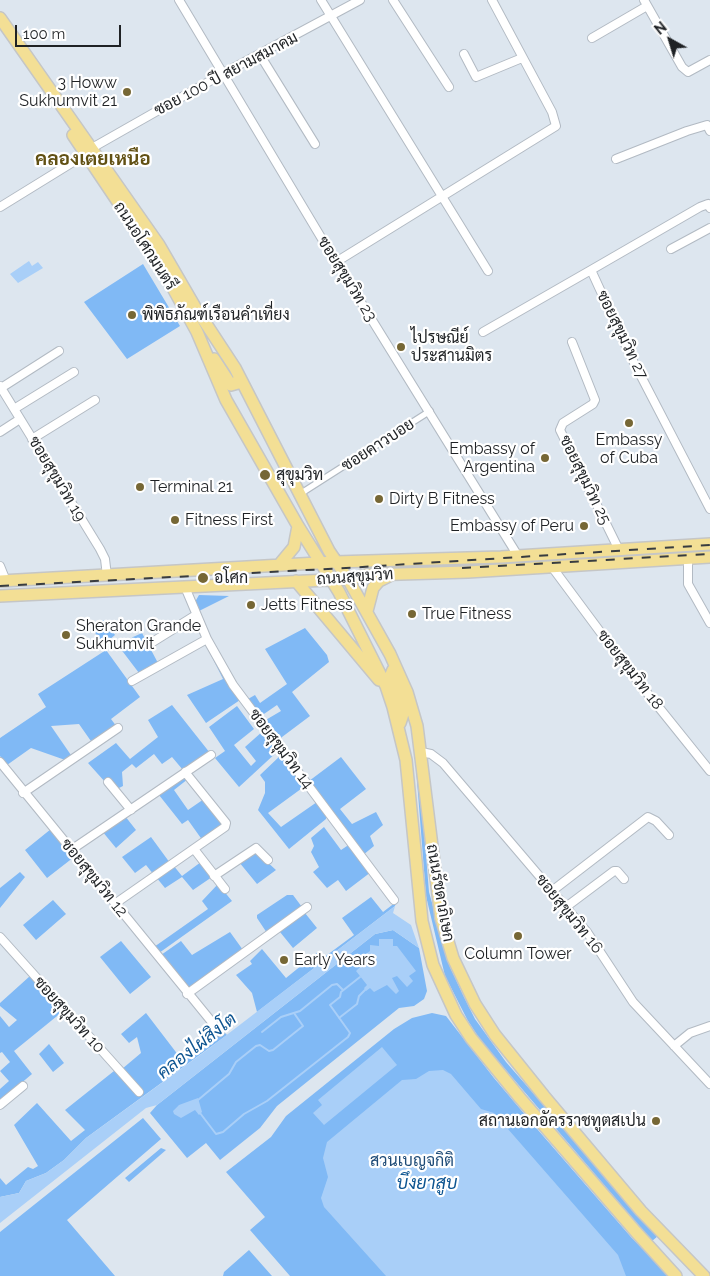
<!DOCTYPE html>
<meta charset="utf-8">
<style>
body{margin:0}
#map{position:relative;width:710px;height:1276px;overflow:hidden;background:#dde6ef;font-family:Raleway,sans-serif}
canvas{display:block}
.north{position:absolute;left:645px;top:15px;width:50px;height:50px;-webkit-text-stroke:4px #fff;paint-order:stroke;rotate:321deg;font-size:14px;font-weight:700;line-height:20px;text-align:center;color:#1f2225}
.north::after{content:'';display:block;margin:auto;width:18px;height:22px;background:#1f2225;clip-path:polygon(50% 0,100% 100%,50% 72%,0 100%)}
.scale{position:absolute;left:15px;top:25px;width:106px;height:22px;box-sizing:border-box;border:2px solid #1f2225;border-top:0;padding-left:6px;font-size:15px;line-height:18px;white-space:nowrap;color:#1f2225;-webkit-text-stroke:4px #fff;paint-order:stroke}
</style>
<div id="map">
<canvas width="710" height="1276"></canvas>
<div class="north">N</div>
<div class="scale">100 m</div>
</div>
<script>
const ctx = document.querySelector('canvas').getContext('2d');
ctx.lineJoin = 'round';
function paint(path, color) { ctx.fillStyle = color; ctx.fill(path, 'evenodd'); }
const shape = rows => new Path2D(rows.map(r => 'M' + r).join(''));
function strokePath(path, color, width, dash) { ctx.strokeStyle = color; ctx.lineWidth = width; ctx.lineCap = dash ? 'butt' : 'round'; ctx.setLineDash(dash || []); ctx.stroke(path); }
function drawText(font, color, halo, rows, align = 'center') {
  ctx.font = font + ' Raleway,Sarabun,sans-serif'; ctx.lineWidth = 4.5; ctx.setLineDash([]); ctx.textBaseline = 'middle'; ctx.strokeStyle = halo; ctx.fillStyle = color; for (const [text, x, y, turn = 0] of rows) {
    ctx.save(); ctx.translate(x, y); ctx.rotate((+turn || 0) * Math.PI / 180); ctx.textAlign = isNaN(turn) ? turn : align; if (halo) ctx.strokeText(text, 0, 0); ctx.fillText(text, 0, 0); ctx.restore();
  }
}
paint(shape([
 [143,264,180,326,127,359,84,302],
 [199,595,229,596,199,611,195,602],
 [106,620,115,635,103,645,89,623],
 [305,628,327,655,329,662,292,692,310,716,278,740,264,721,281,711,277,705,261,716,248,699,255,695,260,703,287,684,265,649],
 [142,633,158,663,139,673,120,648,133,637],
 [207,641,225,679,240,700,206,723,187,695,223,679,205,643],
 [106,650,140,697,111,719,117,727,93,744,79,724,51,726,73,758,68,761,31,748,7,765,0,756,0,738,46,707,38,694],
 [172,705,210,753,183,770,172,757,162,764,154,754,136,768,132,764,122,772,123,786,117,789,106,783,88,763,116,743,130,759,158,737,148,720],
 [237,706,254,729,234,745,251,766,256,761,245,747,263,731,278,751,239,787,215,758,225,751,209,727],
 [281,755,305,786,268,813,281,827,317,802,327,814,326,819,289,849,258,810,265,793,265,782,260,775],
 [415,755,418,757,429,892,450,967,464,997,475,1019,506,1062,658,1236,652,1241,481,1041,468,1021,445,976,426,896],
 [341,757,366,789,340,809,352,824,376,812,383,825,370,836,374,846,363,855,309,781],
 [185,776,188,779,174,790,188,810,204,799,224,823,223,827,203,841,188,820,182,824,159,795],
 [125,816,136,830,116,848,102,831],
 [324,827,341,850,350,844,371,872,346,891,338,880,327,888,313,872,319,867,311,852,314,846,311,838],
 [51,829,74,857,47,878,25,850],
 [151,837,170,863,154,875,146,865,135,873,122,857],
 [254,850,276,870,257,884,239,862],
 [201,862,212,877,193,890,182,877,165,888,156,877,173,865,182,876],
 [20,872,25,877,0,908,0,888],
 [218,884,232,901,159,953,154,947,208,909,202,901],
 [287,895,293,895,302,907,267,933,257,918,257,915],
 [371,897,383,912,396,902,395,906,257,1012,252,993,236,975,252,964,250,961,262,949,286,978,318,952,323,958,354,935,342,918],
 [53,900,66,914,36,940,23,925],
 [305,913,317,928,293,948,280,932],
 [393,930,419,948,427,991,424,999,414,1006,399,1008,277,1106,260,1128,220,1160,206,1143,187,1158,150,1113,157,1105,375,934],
 [230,932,243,950,188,990,161,955,181,941,192,955],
 [121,941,151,977,130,994,100,957],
 [30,976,62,1012,14,1051,32,1074,0,1101,0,1089,9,1081,0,1071,10,1062,2,1052,0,1053,0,1016,9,1027,17,1020,0,1006,0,1003],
 [146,1013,182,1060,223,1031,227,1035,86,1138,64,1160,46,1173,26,1181,19,1193,0,1197,0,1178,6,1185,28,1167,33,1169,38,1166,14,1125,37,1103,71,1141,85,1130,65,1110,114,1071,135,1093,141,1091,122,1069,141,1053,137,1037,129,1043,121,1034],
 [432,1013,446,1016,494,1078,538,1130,631,1237,669,1276,290,1276,250,1230,265,1217,226,1172,271,1137,286,1116,394,1029,412,1018],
 [49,1044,64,1063,53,1072,39,1054],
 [143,1118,161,1139,67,1220,115,1276,0,1276,0,1232],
 [161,1148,166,1150,129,1182,125,1178],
 [249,1250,272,1276,223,1276,224,1272]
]), '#80b9f5');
paint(shape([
 [29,261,32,266,38,262,43,268,18,283,10,274],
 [395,906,393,913,411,925,419,948,393,930,375,934,157,1105,146,1108,0,1223,0,1197,19,1193,26,1181,46,1173,64,1160,86,1138,207,1050],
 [379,939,393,939,393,946,397,946,416,971,409,976,413,981,407,987,397,976,392,978,399,991,396,994,387,985,374,992,370,988,366,991,364,988,367,985,356,971,362,965,358,960,370,951,370,945,379,946],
 [382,1047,397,1065,324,1125,313,1113,322,1105,318,1100],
 [443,1070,451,1074,481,1109,494,1113,618,1255,626,1276,386,1276,324,1207,321,1198,328,1177,323,1158,327,1142,402,1080,416,1079,429,1071],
 [198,1098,202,1112,199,1115,195,1110,181,1118,174,1114,173,1111,179,1105]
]), '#a9cff8');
strokePath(shape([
 [339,1018,357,1004,359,996,367,988],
 [262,1032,281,1017,300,1011,332,985,337,984,343,990],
 [198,1100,229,1074,236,1062,256,1046,260,1045,269,1051,273,1050,303,1026,294,1013],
 [200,1113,216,1134,223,1132,244,1114,267,1101,348,1037,350,1033,330,1005,340,997,341,992,360,977]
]), '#a9cff8', 2);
const pedestrian = shape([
 [300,494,430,411]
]);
const minor = shape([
 [179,0,325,244,518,556],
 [321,0,488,271],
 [393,0,449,87],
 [644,0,682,67,688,72,710,60],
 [592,38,647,6],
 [464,54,476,77,522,58],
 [260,55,315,144],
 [92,148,224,73,360,0],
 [616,159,687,131,707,125,710,131],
 [0,207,86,154],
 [671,249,710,228],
 [336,262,556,126,552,112,492,0],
 [591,270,700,207,708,204,710,208],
 [483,332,591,270,630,355,710,509],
 [572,342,595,400,593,404,563,423,560,430,619,550],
 [0,386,100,549,105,559,107,576],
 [1,388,59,351],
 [14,409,74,372],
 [0,432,20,419],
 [32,439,95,400],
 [688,558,688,584,710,623],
 [0,566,6,581],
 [552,567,624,664,710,771],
 [185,587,207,639,233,685,394,900],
 [151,643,196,615],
 [132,681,207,639],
 [421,752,431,754,443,763,587,932,633,1002,710,1084],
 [0,762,220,1032],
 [108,782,131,810],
 [23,793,118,728],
 [194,849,225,889],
 [71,850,211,755],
 [214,876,256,848,268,860],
 [552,891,648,817,656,821,669,835],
 [116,903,225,827,226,823,185,772],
 [566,907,614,871,617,871,624,879],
 [0,937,139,1092],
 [187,994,307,907],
 [674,1046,690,1033,710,1026],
 [0,1105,23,1086]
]);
const primary = shape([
 [0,18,159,245,195,307,235,368,329,551,348,579,390,654,407,692,417,726,441,918,453,958,475,1004,495,1035,544,1096,641,1211,704,1276],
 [73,135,161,266,197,332,226,400,298,526,339,592,386,686,393,707,406,760,422,921,433,965,456,1015,471,1038,520,1098,636,1232,676,1276],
 [214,359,231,385,238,383,239,376],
 [279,565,294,547,298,526],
 [0,581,335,562,501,557,710,544],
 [296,581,379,680],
 [0,596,348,579,367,575,468,572,710,557],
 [367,611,373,588,379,581,391,575],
 [399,675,393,670,390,677,402,707,403,714,400,723]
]);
strokePath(pedestrian, '#b2bac3', 8);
strokePath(minor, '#b2bac3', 10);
strokePath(primary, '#c5c6c6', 14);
strokePath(pedestrian, '#fff', 5.5);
strokePath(minor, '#fff', 8);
strokePath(primary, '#f3df95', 11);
strokePath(shape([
 [462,568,710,554],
 [0,586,346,568,710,545]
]), '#383c40', 2, [9, 9]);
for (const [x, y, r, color] of [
 [127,92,5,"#766735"],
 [132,315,5,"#766735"],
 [401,347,5,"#766735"],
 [629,423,5,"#766735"],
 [545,458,5,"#766735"],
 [265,475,6,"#766735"],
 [140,487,5,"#766735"],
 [379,499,5,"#766735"],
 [175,520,5,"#766735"],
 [584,526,5,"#766735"],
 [203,578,6,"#766735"],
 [251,605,5,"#766735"],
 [412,614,5,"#766735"],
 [66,635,5,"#766735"],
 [518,936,5,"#766735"],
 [284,960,5,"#766735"],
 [656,1121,5,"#766735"]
]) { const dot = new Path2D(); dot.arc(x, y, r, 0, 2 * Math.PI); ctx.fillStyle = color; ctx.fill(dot); strokePath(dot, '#fff', 2); }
drawText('16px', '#1f2225', '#fff', [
 ["ซอย 100 ปี สยามสมาคม",226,74,-28],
 ["ถนนอโศกมนตรี",145,246,57],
 ["ซอยสุขุมวิท 23",347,279,58],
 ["ซอยสุขุมวิท 27",622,335,64],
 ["ซอยคาวบอย",378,445,-33],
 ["ซอยสุขุมวิท 19",57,479,59],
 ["ซอยสุขุมวิท 25",585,480,64],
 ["ถนนสุขุมวิท",355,577,-4],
 ["ซอยสุขุมวิท 18",630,670,52],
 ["ซอยสุขุมวิท 14",281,749,53],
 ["ซอยสุขุมวิท 12",94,878,51],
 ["ถนนรัชดาภิเษก",440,893,80],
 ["ซอยสุขุมวิท 16",569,914,51],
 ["ซอยสุขุมวิท 10",69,1015,48]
]);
drawText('16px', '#1f2225', '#fff', [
 ["3 Howw",117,83,"right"],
 ["Sukhumvit 21",117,101,"right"],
 ["พิพิธภัณฑ์เรือนคำเที่ยง",142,315],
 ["ไปรษณีย์",411,338],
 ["ประสานมิตร",411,356],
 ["Embassy",629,440,"center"],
 ["of Cuba",629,458,"center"],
 ["Embassy of",535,449,"right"],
 ["Argentina",535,467,"right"],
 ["สุขุมวิท",276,475],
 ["Terminal 21",150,487],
 ["Dirty B Fitness",389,499],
 ["Fitness First",185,520],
 ["Embassy of Peru",574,526,"right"],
 ["อโศก",214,578],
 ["Jetts Fitness",261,605],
 ["True Fitness",422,614],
 ["Sheraton Grande",76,626],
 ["Sukhumvit",76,644],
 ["Column Tower",518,954,"center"],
 ["Early Years",294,960],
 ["สถานเอกอัครราชทูตสเปน",646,1121,"right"]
], 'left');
drawText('16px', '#1e4b77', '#fff', [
 ["สวนเบญจกิติ",412,1161]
]);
drawText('italic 18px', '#0e5591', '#fff', [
 ["คลองไผ่สิงโต",197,1046,-38],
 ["บึงยาสูบ",427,1184]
]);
drawText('bold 19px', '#615013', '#fff', [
 ["คลองเตยเหนือ",93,159]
]);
</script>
